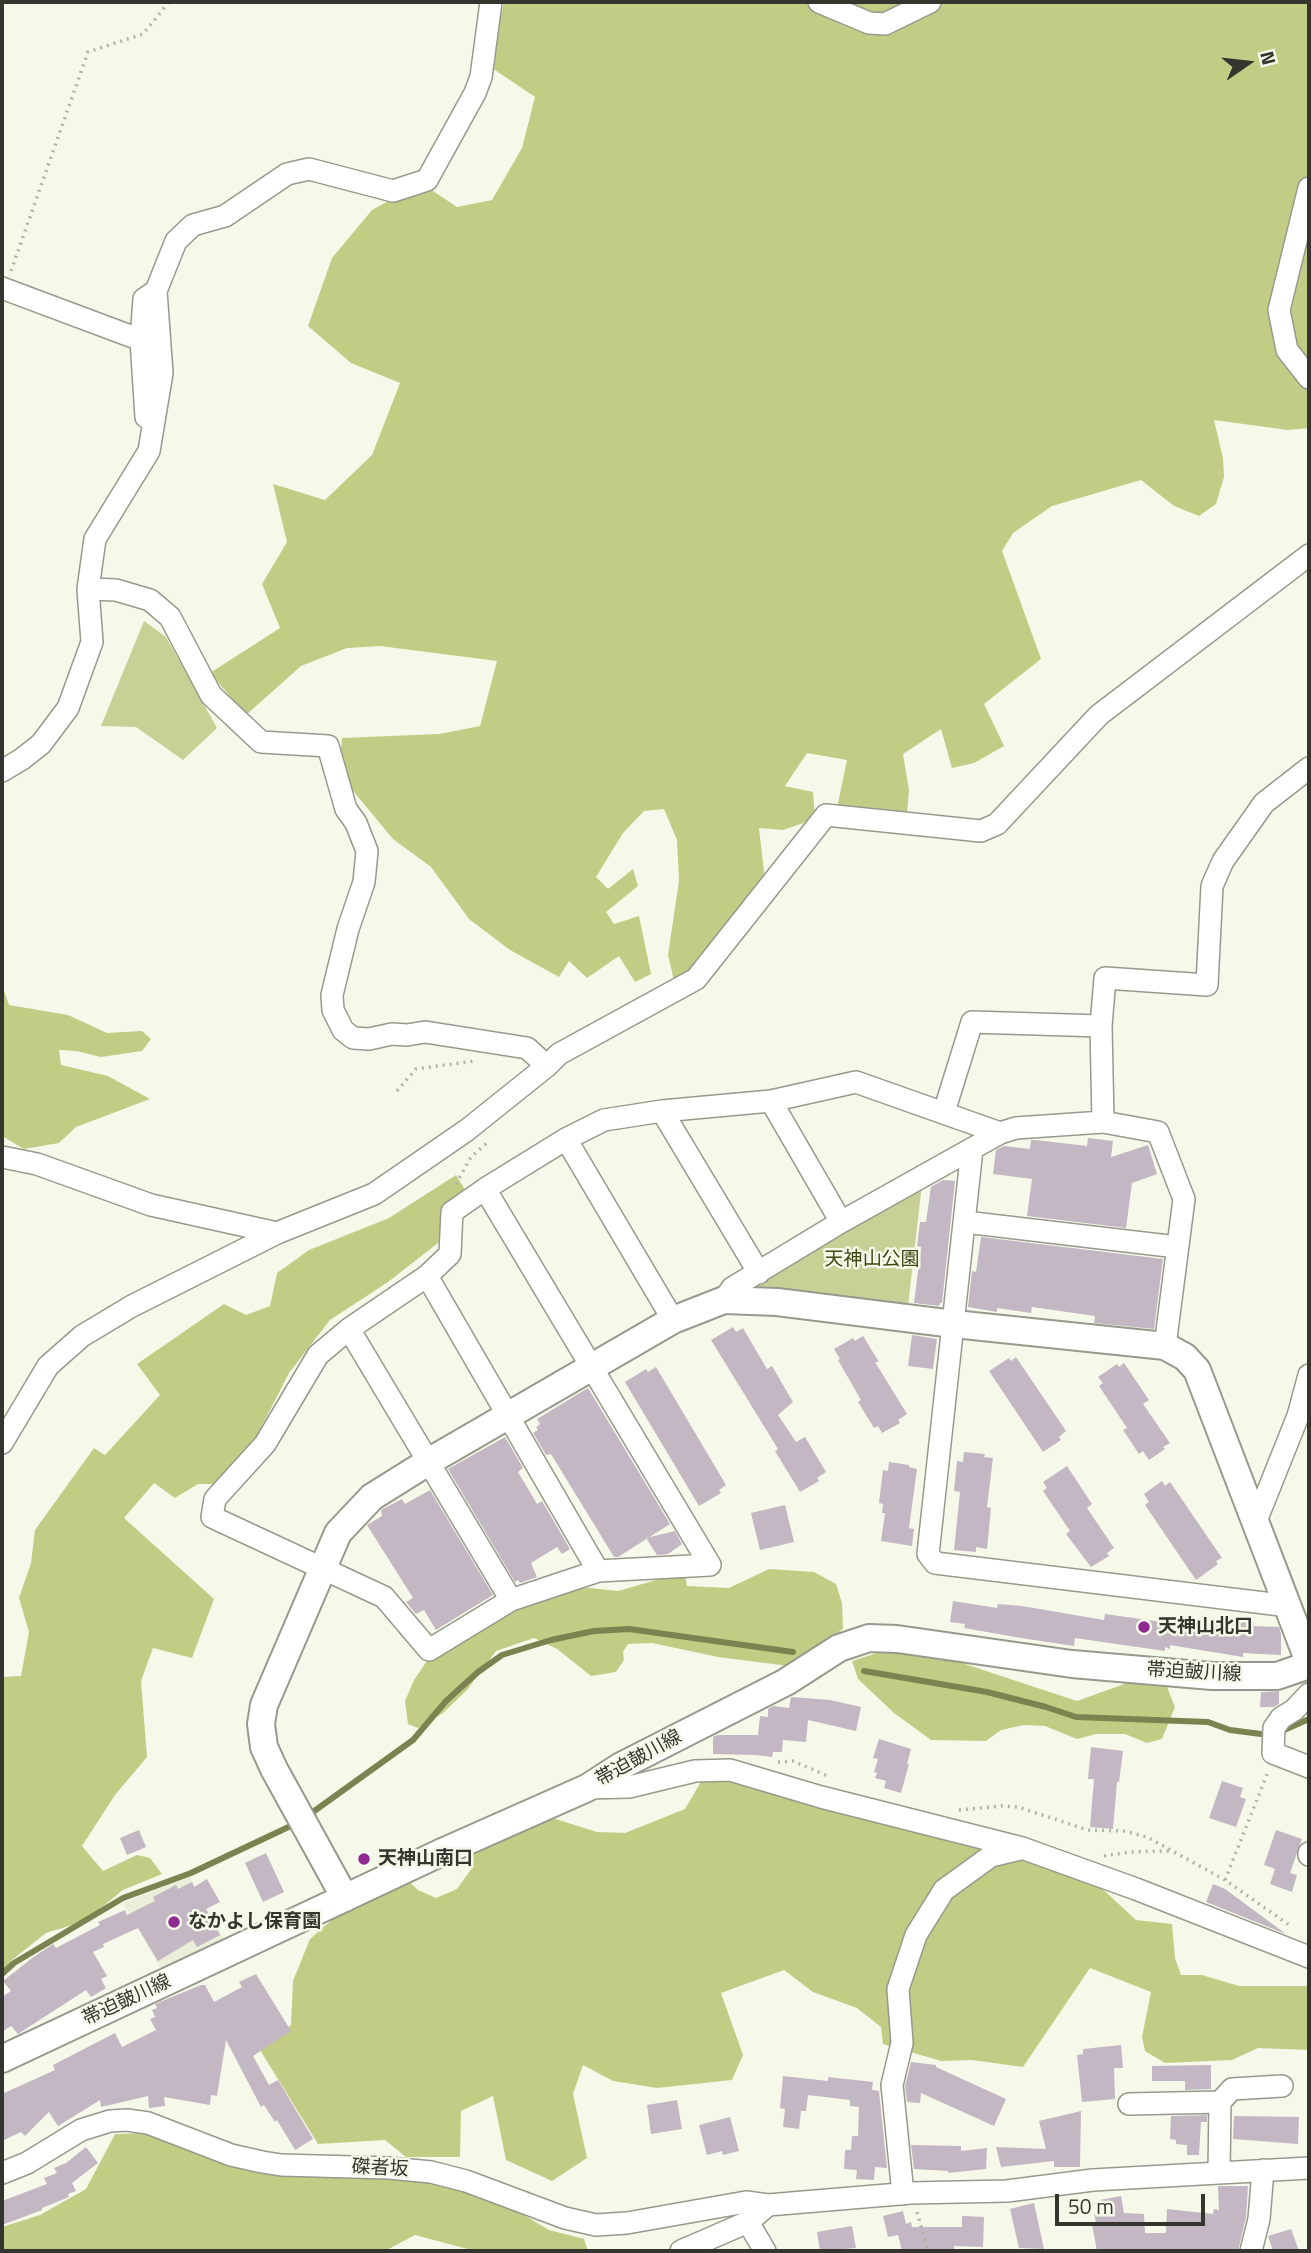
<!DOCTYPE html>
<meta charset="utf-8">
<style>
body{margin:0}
#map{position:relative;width:1311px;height:2253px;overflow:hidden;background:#f6f9ea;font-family:"Titillium Web",sans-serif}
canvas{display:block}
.frame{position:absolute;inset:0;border:4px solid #34352f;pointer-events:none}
.north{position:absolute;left:1213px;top:28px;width:70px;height:70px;-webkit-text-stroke:5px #f6f9ea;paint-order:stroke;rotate:76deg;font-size:19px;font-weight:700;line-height:28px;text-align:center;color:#34352f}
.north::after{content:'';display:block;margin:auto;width:24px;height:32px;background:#34352f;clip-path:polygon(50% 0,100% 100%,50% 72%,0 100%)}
.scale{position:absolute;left:1055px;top:2194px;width:150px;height:32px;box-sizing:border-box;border:4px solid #34352f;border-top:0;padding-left:9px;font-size:21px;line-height:24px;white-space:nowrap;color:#34352f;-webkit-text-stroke:5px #f6f9ea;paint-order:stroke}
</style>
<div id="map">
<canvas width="1311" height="2253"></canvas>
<div class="frame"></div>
<div class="north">N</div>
<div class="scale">50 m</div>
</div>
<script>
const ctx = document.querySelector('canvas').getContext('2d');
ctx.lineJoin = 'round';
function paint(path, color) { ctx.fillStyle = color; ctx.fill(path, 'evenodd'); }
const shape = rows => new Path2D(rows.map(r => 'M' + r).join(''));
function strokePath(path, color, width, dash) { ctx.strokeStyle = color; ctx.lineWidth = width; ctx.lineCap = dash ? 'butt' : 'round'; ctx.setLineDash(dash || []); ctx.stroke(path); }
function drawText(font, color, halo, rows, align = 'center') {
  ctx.font = font + ' "Titillium Web","Noto Sans JP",sans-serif'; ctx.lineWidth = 5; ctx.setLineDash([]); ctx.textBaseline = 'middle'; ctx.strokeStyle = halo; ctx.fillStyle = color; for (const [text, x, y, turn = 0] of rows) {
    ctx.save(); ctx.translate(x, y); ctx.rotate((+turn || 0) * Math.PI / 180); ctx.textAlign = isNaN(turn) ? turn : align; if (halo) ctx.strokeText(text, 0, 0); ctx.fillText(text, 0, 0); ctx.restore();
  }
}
paint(shape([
 [190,1876,225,1942,162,1971,123,1903]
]), '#ebeed8');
paint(shape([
 [144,621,166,637,217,728,183,760,136,727,101,726],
 [922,1184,908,1306,757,1287,755,1280]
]), '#c8d096');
paint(shape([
 [504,2,1309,2,1309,428,1288,430,1214,420,1223,458,1224,477,1216,504,1199,516,1174,506,1141,480,1052,506,1013,533,1002,551,1041,659,984,704,1004,746,974,763,952,768,941,729,903,754,909,790,907,813,837,808,847,760,807,753,785,786,813,792,815,819,783,830,759,828,765,880,676,989,668,955,679,881,677,840,664,809,644,811,623,833,596,877,608,889,633,869,638,886,606,912,614,924,639,916,651,974,635,982,619,956,587,978,569,961,559,977,510,950,469,919,431,867,393,839,339,774,342,738,439,734,480,726,497,661,380,646,347,648,301,666,246,715,210,673,280,628,262,584,287,542,273,484,325,500,372,455,400,383,351,363,308,326,332,258,372,210,421,183,457,207,492,200,522,148,535,97,489,66],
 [2,985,9,1005,68,1015,107,1033,142,1031,151,1039,142,1051,101,1057,76,1051,59,1050,61,1065,108,1076,150,1099,76,1127,59,1143,24,1149,2,1136],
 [456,1175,469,1196,454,1215,438,1243,388,1282,330,1320,289,1373,245,1459,222,1484,198,1484,175,1498,154,1483,124,1518,214,1599,192,1658,153,1648,141,1681,147,1757,115,1795,82,1846,103,1871,137,1855,150,1858,162,1874,123,1890,85,1921,46,1933,12,1960,2,1972,2,1677,21,1676,29,1632,19,1598,31,1563,35,1530,94,1448,105,1455,160,1395,137,1364,224,1304,246,1315,270,1306,277,1273,309,1250,389,1218],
 [769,1569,814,1572,836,1584,842,1603,843,1629,789,1666,718,1657,652,1643,628,1644,623,1652,624,1660,616,1672,591,1676,557,1649,534,1638,496,1651,467,1690,443,1713,418,1728,408,1724,405,1701,414,1680,429,1658,512,1605,572,1586,618,1591,670,1576,685,1574,687,1586,729,1588],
 [877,1653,916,1654,962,1663,1077,1701,1127,1683,1167,1687,1175,1707,1162,1739,1147,1743,1125,1734,1096,1734,1077,1739,1045,1726,1024,1725,1001,1730,986,1741,931,1740,894,1713,858,1679,852,1661],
 [728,1778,1020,1856,1095,1882,1136,1920,1172,1924,1175,1958,1181,1975,1202,1975,1239,1986,1309,1986,1309,2050,1258,2048,1232,2060,1165,2063,1145,2051,1142,2037,1151,1992,1090,1968,1023,2067,972,2060,941,2061,883,2044,881,2027,857,2008,813,1992,784,1970,721,1993,743,2055,732,2080,657,2088,613,2081,583,2065,573,2094,587,2158,552,2181,506,2160,493,2096,461,2111,460,2157,406,2157,385,2140,318,2144,260,2050,291,2025,293,1981,310,1939,342,1911,408,1881,418,1890,436,1898,457,1889,472,1868,470,1851,546,1816,597,1832,625,1833,685,1809,702,1780],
 [151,2133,215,2161,269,2175,422,2180,499,2200,549,2230,584,2239,588,2251,475,2251,415,2235,385,2251,2,2251,2,2227,40,2215,86,2189,115,2134]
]), '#c3cc85');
strokePath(shape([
 [864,1671,987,1692,1046,1707,1076,1717,1208,1722,1230,1730,1261,1734],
 [1282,1731,1309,1719],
 [306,1817,413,1740,446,1701,478,1672,502,1655,551,1640,594,1631,629,1629,793,1652],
 [2,1974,14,1963,123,1898,191,1873,297,1823]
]), '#7c8250', 6);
paint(shape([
 [1088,1138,1113,1141,1111,1157,1148,1145,1157,1174,1132,1183,1126,1228,1027,1216,1032,1179,993,1174,996,1150,1004,1146,1030,1149,1031,1140,1035,1140,1087,1146],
 [943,1180,955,1181,942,1303,940,1303,939,1306,914,1303,921,1247,917,1246,920,1222,926,1222,931,1187],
 [981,1237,1163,1259,1154,1329,1094,1323,1095,1316,1032,1307,1031,1313,997,1308,997,1312,968,1307,972,1271,976,1272],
 [733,1327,736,1332,743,1328,767,1369,772,1366,793,1402,778,1415,796,1442,805,1437,826,1472,817,1478,819,1481,800,1492,775,1451,778,1449,711,1340],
 [912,1335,937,1339,933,1369,908,1366],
 [863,1336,879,1362,875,1362,907,1414,898,1420,900,1423,882,1433,878,1426,874,1428,858,1402,861,1400,838,1360,840,1359,834,1349,853,1338,855,1341],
 [1016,1357,1066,1431,1059,1437,1061,1440,1043,1452,989,1371,1009,1358,1011,1361],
 [1124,1363,1149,1400,1143,1404,1170,1443,1163,1447,1165,1449,1149,1460,1143,1451,1139,1454,1123,1430,1127,1428,1099,1386,1103,1383,1098,1377,1117,1364,1119,1367],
 [656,1367,726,1485,719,1490,721,1493,699,1506,625,1382,646,1369,648,1372],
 [588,1388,670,1524,618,1557,614,1557,551,1454,546,1455,533,1433,538,1430,536,1427,540,1424,537,1419],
 [505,1437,523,1468,518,1472,537,1504,542,1501,570,1549,562,1554,557,1547,531,1563,537,1577,520,1583,518,1580,515,1582,448,1469],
 [964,1452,985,1454,984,1457,993,1458,987,1507,991,1508,987,1549,976,1547,976,1552,954,1550,960,1492,954,1491,957,1461,963,1462],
 [889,1462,909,1465,909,1467,917,1469,909,1528,914,1529,912,1546,881,1541,885,1513,882,1513,883,1504,879,1503,883,1470,888,1471],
 [1067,1466,1092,1504,1087,1508,1114,1548,1107,1553,1109,1556,1091,1567,1066,1534,1070,1531,1043,1491,1047,1488,1043,1482],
 [1162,1481,1165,1486,1170,1482,1222,1558,1216,1561,1218,1564,1196,1580,1145,1505,1149,1502,1144,1494],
 [430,1490,493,1595,436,1630,424,1610,416,1614,406,1602,413,1598,367,1525,382,1516,381,1510,402,1499,405,1504],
 [785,1505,794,1542,760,1550,751,1513],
 [675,1531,682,1544,668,1554,657,1555,646,1538],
 [953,1601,997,1608,998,1604,1022,1606,1104,1620,1105,1614,1177,1624,1178,1619,1226,1627,1226,1621,1254,1622,1254,1626,1279,1627,1281,1634,1281,1655,1243,1653,1243,1657,1170,1645,1170,1649,1165,1647,1165,1651,1075,1638,1074,1646,1021,1638,964,1628,965,1624,950,1622],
 [1279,1691,1279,1704,1274,1707,1260,1707,1261,1692],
 [791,1697,830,1700,861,1707,856,1731,808,1720,806,1742,783,1740,782,1752,773,1752,772,1757,756,1755,713,1754,713,1737,717,1735,758,1735,760,1716,768,1717,768,1709,773,1706,789,1708],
 [879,1739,911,1749,907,1764,909,1764,901,1793,884,1788,886,1781,875,1778,877,1773,874,1772,878,1759,873,1758],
 [1091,1747,1123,1751,1119,1782,1117,1782,1113,1829,1090,1827,1094,1779,1088,1779],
 [1222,1781,1243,1788,1240,1797,1246,1799,1236,1827,1209,1818],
 [139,1830,146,1847,127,1855,120,1838],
 [1276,1830,1302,1839,1290,1873,1297,1875,1292,1892,1270,1884,1275,1869,1264,1865],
 [266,1853,284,1892,263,1902,245,1863],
 [207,1879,220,1902,206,1909,220,1935,197,1947,193,1940,158,1961,138,1928,103,1944,104,1947,93,1952,107,1976,101,1979,106,1988,91,1997,86,1990,18,2034,11,2026,2,2032,2,1997,11,1991,3,1981,31,1959,53,1944,56,1948,100,1925,98,1922,125,1910,127,1915,155,1901,153,1897,176,1885,178,1889,192,1882,194,1887],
 [1213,1884,1225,1889,1286,1934,1206,1902],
 [256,1974,291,2031,253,2056,269,2085,278,2080,313,2139,295,2150,277,2120,275,2122,264,2105,261,2107,226,2040,217,2096,211,2095,210,2105,164,2097,165,2106,149,2108,148,2096,101,2107,100,2100,58,2126,49,2112,25,2136,21,2132,2,2141,2,2094,55,2070,53,2065,115,2033,122,2047,156,2030,150,2019,155,2017,152,2010,157,2008,155,2004,201,1985,205,1985,214,2002,242,1987,239,1982],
 [1121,2045,1123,2068,1114,2068,1115,2099,1082,2102,1077,2055,1083,2054,1083,2049],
 [911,2062,936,2065,936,2067,1006,2099,994,2126,921,2093,920,2103,907,2102,905,2086],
 [1211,2065,1211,2089,1185,2090,1185,2081,1152,2081,1152,2066],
 [783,2076,828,2081,828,2077,873,2082,872,2090,879,2091,887,2168,875,2167,874,2180,856,2179,857,2170,844,2169,845,2150,851,2150,852,2136,858,2136,859,2107,850,2106,850,2100,808,2095,806,2111,801,2111,799,2129,783,2127,785,2109,780,2108],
 [677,2100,682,2129,651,2134,647,2105],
 [1081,2111,1080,2167,1054,2167,1054,2161,1001,2167,996,2147,1046,2149,1039,2121],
 [1207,2115,1207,2122,1201,2122,1199,2155,1187,2155,1187,2145,1176,2144,1176,2140,1170,2139,1171,2116],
 [1234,2116,1299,2117,1298,2144,1233,2139],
 [730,2117,739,2151,723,2155,722,2151,707,2155,699,2125],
 [911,2145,961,2146,961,2151,987,2148,986,2169,948,2173,948,2171,914,2169],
 [86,2147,98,2163,72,2183,76,2191,68,2194,69,2197,42,2208,42,2210,2,2225,2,2201,47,2184,44,2178,57,2173,54,2168,66,2163],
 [1218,2186,1248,2186,1246,2217,1238,2251,1097,2251,1092,2224,1096,2223,1094,2214,1102,2213,1100,2200,1121,2196,1124,2213,1144,2214,1145,2233,1166,2233,1167,2209,1213,2214,1214,2209,1219,2210],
 [1034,2203,1044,2249,1019,2248,1010,2209],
 [903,2211,906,2224,911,2222,912,2227,962,2227,962,2216,984,2217,983,2247,954,2246,954,2251,902,2251,898,2235,888,2237,883,2216],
 [852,2226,856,2248,820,2251,817,2232],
 [1291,2229,1299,2251,1273,2251,1268,2236]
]), '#c2b7c2');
const minor = shape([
 [819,2,869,23,885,24,930,2],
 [1309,188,1279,310,1287,350,1309,378],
 [2,288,141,340,146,417],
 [141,340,144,299,154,292],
 [88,589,116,590,150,600,170,617,211,695,261,742,328,746,346,809,356,823,367,851,364,882,348,929,332,995,333,1010,343,1030,353,1038,369,1039,392,1034,407,1035,425,1032,527,1048,547,1066],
 [2,771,22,759,41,744,68,708,92,642,88,589,95,539,149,451,162,373,156,291,176,241,193,225,225,216,287,174,309,169,393,191,427,180,475,93,481,77,491,2],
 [771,1101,841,1222],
 [662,1111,759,1273],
 [944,1112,972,1022,1101,1026],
 [1103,1122,1101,1026,1105,978,1207,985,1212,886,1223,861,1264,803,1309,768],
 [566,1139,673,1320],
 [972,1149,928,1554,935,1563,1289,1606],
 [2,1157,37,1164,151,1205,277,1233],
 [485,1189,710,1565,598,1571,511,1600,429,1650,384,1597,212,1517,215,1499,265,1444,318,1355,349,1329,427,1276,450,1254,452,1212,485,1189,566,1139,604,1120,662,1111,771,1101,856,1082,1000,1133],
 [965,1222,1177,1247],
 [427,1276,598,1571],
 [724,1300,732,1288,841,1222,1000,1133,1016,1128,1103,1122,1158,1132,1184,1199,1165,1346],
 [349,1329,511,1600],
 [2,1443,48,1366,82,1336,132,1306,277,1233,374,1194,467,1130,547,1066,559,1054,696,979,826,815,981,831,997,824,1099,715,1309,555],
 [1256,1521,1298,1416,1309,1375],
 [1309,1694,1294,1710,1281,1718,1274,1728,1273,1753,1309,1767],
 [587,1788,629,1787,695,1771,730,1770,821,1797,1022,1848,1136,1889,1309,1957],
 [1309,1855,1309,1853],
 [1129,2104,1220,2102],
 [2,2173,27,2163,81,2130,110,2121,127,2120,148,2123,231,2155,262,2162,281,2165,389,2168,431,2172,466,2181,565,2218,596,2225,627,2223,746,2202,768,2205,911,2193,1007,2191,1093,2180,1309,2168],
 [1219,2173,1220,2102,1232,2089,1282,2086],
 [903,2194,892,2085,902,2043,898,1989,916,1935,944,1890,991,1856,1020,1849],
 [748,2222,765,2251],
 [681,2251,748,2222,768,2205],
 [1251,2251,1259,2219,1263,2170]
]);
const tertiary = shape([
 [345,1898,274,1769,264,1747,261,1724,264,1705,338,1533,372,1497,428,1462,673,1320,724,1300,777,1302,954,1324,1165,1346,1185,1357,1197,1370,1309,1662],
 [2,2059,438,1854,587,1788,621,1766,786,1682,839,1648,869,1638,897,1639,1072,1664,1212,1676,1277,1676,1309,1665]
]);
strokePath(minor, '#97998c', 24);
strokePath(tertiary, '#97998c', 30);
strokePath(shape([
 [11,271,88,52,143,34,169,2],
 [397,1091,416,1069,475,1061],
 [456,1184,471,1157,487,1143],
 [778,1762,793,1761,830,1777],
 [959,1810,1002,1806,1018,1807,1088,1830,1124,1831,1147,1837,1225,1880,1292,1927],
 [1104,1856,1130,1852,1169,1851],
 [1225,1880,1268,1772],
 [917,2212,928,2251]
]), '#b1b3a7', 3.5, [2, 5]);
strokePath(minor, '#fff', 21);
strokePath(tertiary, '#fff', 26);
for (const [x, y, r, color] of [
 [1144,1627,7,"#8e2b92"],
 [364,1859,7,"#8e2b92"],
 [174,1922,7,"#8e2b92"]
]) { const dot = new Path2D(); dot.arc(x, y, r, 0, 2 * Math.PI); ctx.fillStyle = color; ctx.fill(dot); strokePath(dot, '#f6f9ea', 2.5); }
drawText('19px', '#424712', '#f6f9ea', [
 ["天神山公園",872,1260]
]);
drawText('bold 19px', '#34352f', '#f6f9ea', [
 ["天神山北口",1158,1627],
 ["天神山南口",378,1859],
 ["なかよし保育園",188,1922]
], 'left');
drawText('19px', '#34352f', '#f6f9ea', [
 ["帯迫皷川線",1194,1673,3],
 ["帯迫皷川線",639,1759,-29],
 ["帯迫皷川線",127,2001,-25],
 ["磔者坂",380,2169,3]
]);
</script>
